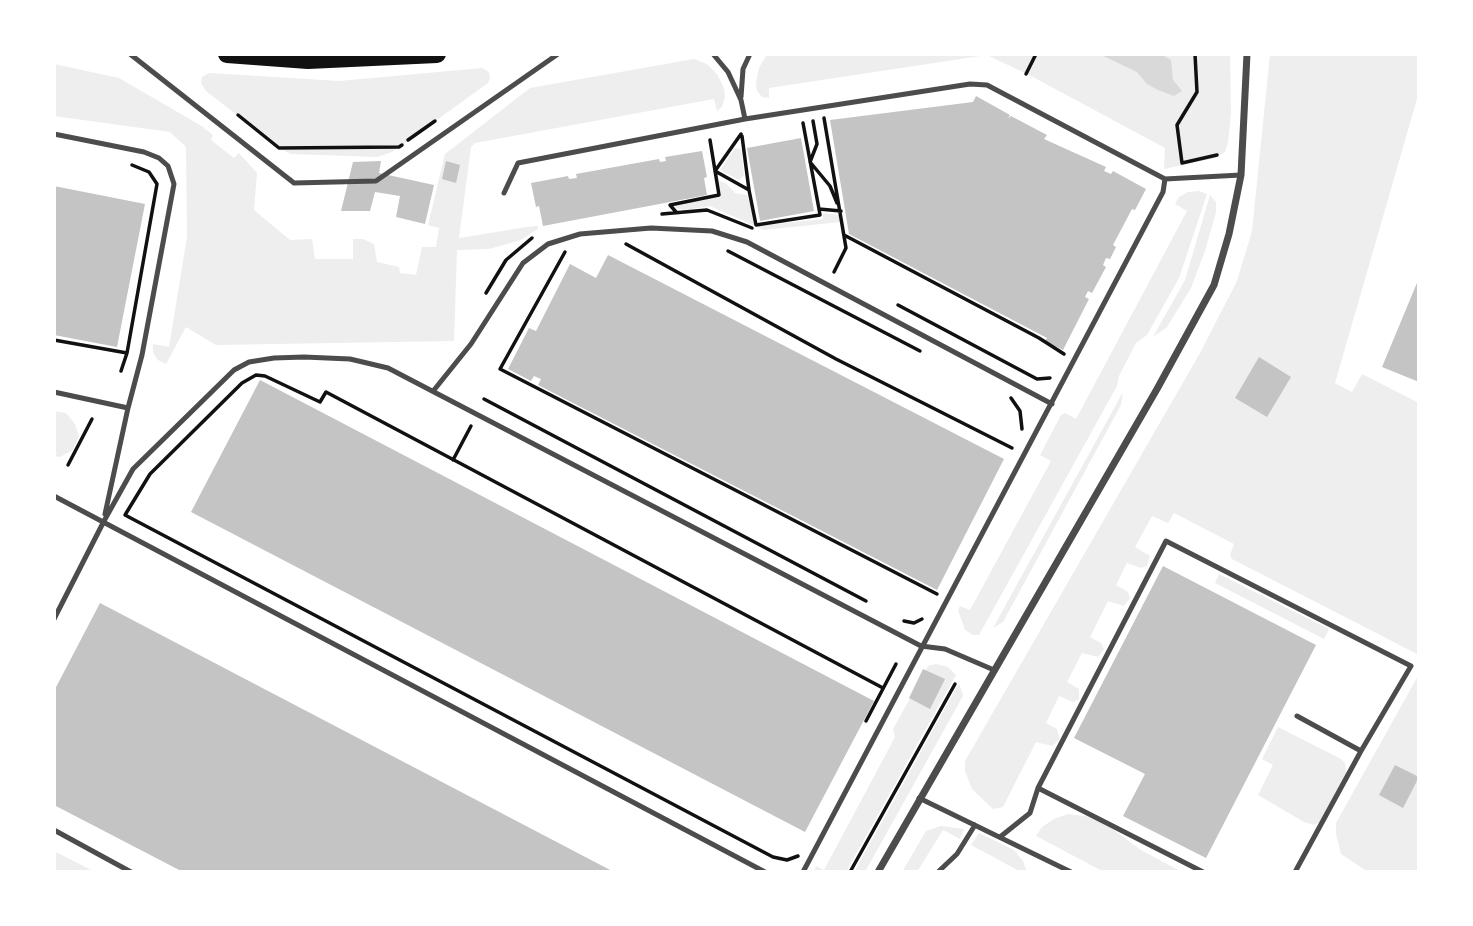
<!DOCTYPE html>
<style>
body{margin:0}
#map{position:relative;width:1473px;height:926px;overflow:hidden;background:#fff;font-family:"Exo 2",sans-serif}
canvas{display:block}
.frame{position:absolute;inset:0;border:56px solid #fff;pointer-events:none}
</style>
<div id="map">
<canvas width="1473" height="926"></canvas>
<div class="frame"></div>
</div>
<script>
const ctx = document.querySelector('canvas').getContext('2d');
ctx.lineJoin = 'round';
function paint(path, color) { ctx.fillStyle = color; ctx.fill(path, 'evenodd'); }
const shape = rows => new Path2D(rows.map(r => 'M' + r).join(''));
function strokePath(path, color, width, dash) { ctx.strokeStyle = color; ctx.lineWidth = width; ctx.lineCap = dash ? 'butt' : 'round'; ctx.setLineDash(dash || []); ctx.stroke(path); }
paint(shape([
 [767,54,1230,54,1231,114,1228,143,1225,152,1215,158,1164,169,1165,148,1031,76,987,55,769,88,769,98,762,97,757,91,756,82,759,68],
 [1270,54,1419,54,1419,92,1335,383,1352,392,1362,374,1419,403,1419,655,1232,559,1230,555,1234,544,1174,513,1168,523,1152,516,1135,547,1150,556,1147,566,1141,568,1127,563,1116,585,1128,592,1130,598,1124,606,1108,601,1090,637,1101,643,1104,649,1098,657,1082,653,1067,682,1079,689,1079,699,1073,702,1059,696,1046,723,1057,729,1060,739,1052,746,1036,742,1003,807,993,809,972,789,965,771,965,761,1200,353,1237,281,1252,231],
 [694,59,707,64,717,74,724,88,725,97,722,107,717,111,714,99,475,143,471,147,459,238,527,227,538,226,538,229,521,240,489,249,457,250,454,341,216,345,186,327,166,364,158,360,153,353,153,344,169,347,187,237,186,147,170,132,54,116,54,64,119,78,200,125,213,135,211,140,234,158,239,153,257,173,254,210,290,240,312,239,315,259,353,259,353,239,363,239,374,244,377,262,399,267,400,273,416,275,422,247,436,247,439,228,428,225,445,154,530,88],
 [482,68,489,72,490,78,488,83,405,143,392,152,377,157,291,154,279,148,206,91,201,83,202,77,209,73,339,81],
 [735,148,741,149,744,175,739,180,720,170],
 [719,181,726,183,735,193,747,195,757,226,823,219,823,213,839,215,840,222,764,230,710,206,685,210,676,208,675,205,721,197],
 [1199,191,1207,194,1179,278,1147,335,1136,343,1119,376,1117,386,979,635,973,635,965,630,958,610,960,606,970,610,1051,461,1040,455,1061,415,1065,413,1076,419,1187,211,1175,204,1179,197,1188,192],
 [1210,195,1216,202,1216,212,1205,251,1191,288,1167,327,1153,337,1185,280],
 [1123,392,1121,405,1003,622,993,628],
 [54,411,66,413,75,424,79,436,73,450,60,457,54,456],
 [1219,574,1329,629,1324,639,1215,583],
 [936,664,948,667,956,675,846,872,813,872,816,866,824,870,895,737,893,729,928,666],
 [1419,674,1419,872,1368,872,1341,854,1336,834,1336,823],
 [959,683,963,696,865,872,854,872],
 [1278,727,1341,759,1345,763,1346,773,1320,822,1314,825,1304,822,1258,795,1273,765,1262,759],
 [1068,814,1090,817,1111,828,1141,850,1182,872,1104,872,1036,836,1042,827,1054,819],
 [941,826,964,829,960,839,943,830,917,872,902,872,926,831],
 [979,833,1014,850,1023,861,1027,872,1021,872,971,845],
 [54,851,95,872,54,872]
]), '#eee');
paint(shape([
 [1099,54,1161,54,1171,60,1173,80,1182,91,1174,96,1158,90,1147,84,1137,72]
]), '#d9d9d9');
paint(shape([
 [976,96,1010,115,1008,118,1011,116,1047,135,1044,139,1106,167,1104,171,1111,174,1113,171,1146,189,1135,210,1132,209,1113,245,1116,247,1110,259,1106,258,1103,265,1106,267,1092,293,1088,291,1085,297,1089,299,1063,350,1045,341,1047,338,849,234,830,120,973,102],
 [801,138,814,211,760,221,747,148],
 [702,151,707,177,704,178,707,195,543,226,539,206,536,207,531,183,568,176,569,179,577,178,576,174,659,159,660,162,666,161,665,157],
 [381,161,379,173,434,185,425,224,396,217,400,196,375,192,370,211,341,211,353,162],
 [446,161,460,165,456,183,442,179],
 [54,186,145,204,117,347,54,335],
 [608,255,1004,459,937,590,538,385,541,379,534,376,531,381,508,369,529,328,536,331,570,264,596,278],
 [1419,278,1419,382,1382,367],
 [1259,357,1291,377,1267,417,1235,398],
 [260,380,874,701,805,832,191,512],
 [1163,566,1316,645,1206,858,1123,816,1145,774,1074,738],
 [100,603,614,872,183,872,54,805,54,691],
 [923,669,945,679,930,709,909,698],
 [1395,765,1419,777,1403,808,1379,795]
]), '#c4c4c4');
strokePath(shape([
 [1195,54,1197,92,1177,125,1182,163,1217,155],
 [1026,74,1036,54],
 [238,115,279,148,399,147,402,145],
 [824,118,846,248,834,272],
 [813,121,817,144,810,162,830,186,837,203],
 [803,123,819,209],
 [741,134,715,171,749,190,756,225,820,215,819,209,841,211],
 [742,136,749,190],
 [408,140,435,121],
 [676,212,670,205,719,195,710,140],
 [662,214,707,210,752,228],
 [844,235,1039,338,1064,354],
 [626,244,836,359,1012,448],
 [728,251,920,351],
 [565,252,500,369,937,594],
 [486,293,506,260,532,238],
 [898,305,1037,379,1050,378],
 [54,340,127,353],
 [121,371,127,353,157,184,149,172,132,165],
 [1011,398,1020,411,1022,429],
 [484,399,866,601],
 [453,460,471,426],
 [68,465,92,419],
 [904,621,914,623,922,619],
 [866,721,896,664],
 [798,856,787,860,773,857,125,515,150,474,242,383,256,375,265,376,320,402,326,392,883,688],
 [850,872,955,684]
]), '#111', 3.5);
strokePath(shape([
 [130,54,294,183,376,181,558,54],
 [713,54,728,72,741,100,745,119],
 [741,97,743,69,750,54],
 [54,134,144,152,159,158,168,166,174,184,142,355,128,408,105,514],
 [504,193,518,163,745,119,970,84,987,85,1165,179],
 [434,390,471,344,523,263,548,244,580,234,651,228,712,231,747,242,1052,404],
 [54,392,128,408],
 [54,496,765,872],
 [54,619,104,521,133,469,234,370,249,362,274,358,304,357,350,359,388,368,921,646,945,649,994,670],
 [1038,788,1203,872],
 [919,798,1071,872],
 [54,830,131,872],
 [1000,837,1030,813,1038,788,1166,541,1411,666,1361,751],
 [803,872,1163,192,1165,179,1241,175],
 [938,872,957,854,975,825],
 [1295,872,1361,751,1297,716]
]), '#4c4c4c', 5);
strokePath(shape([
 [878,872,1157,389,1214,285,1229,234,1241,175,1247,54]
]), '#4c4c4c', 7);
strokePath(shape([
 [227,54,308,60,437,54]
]), '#111', 18);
</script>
